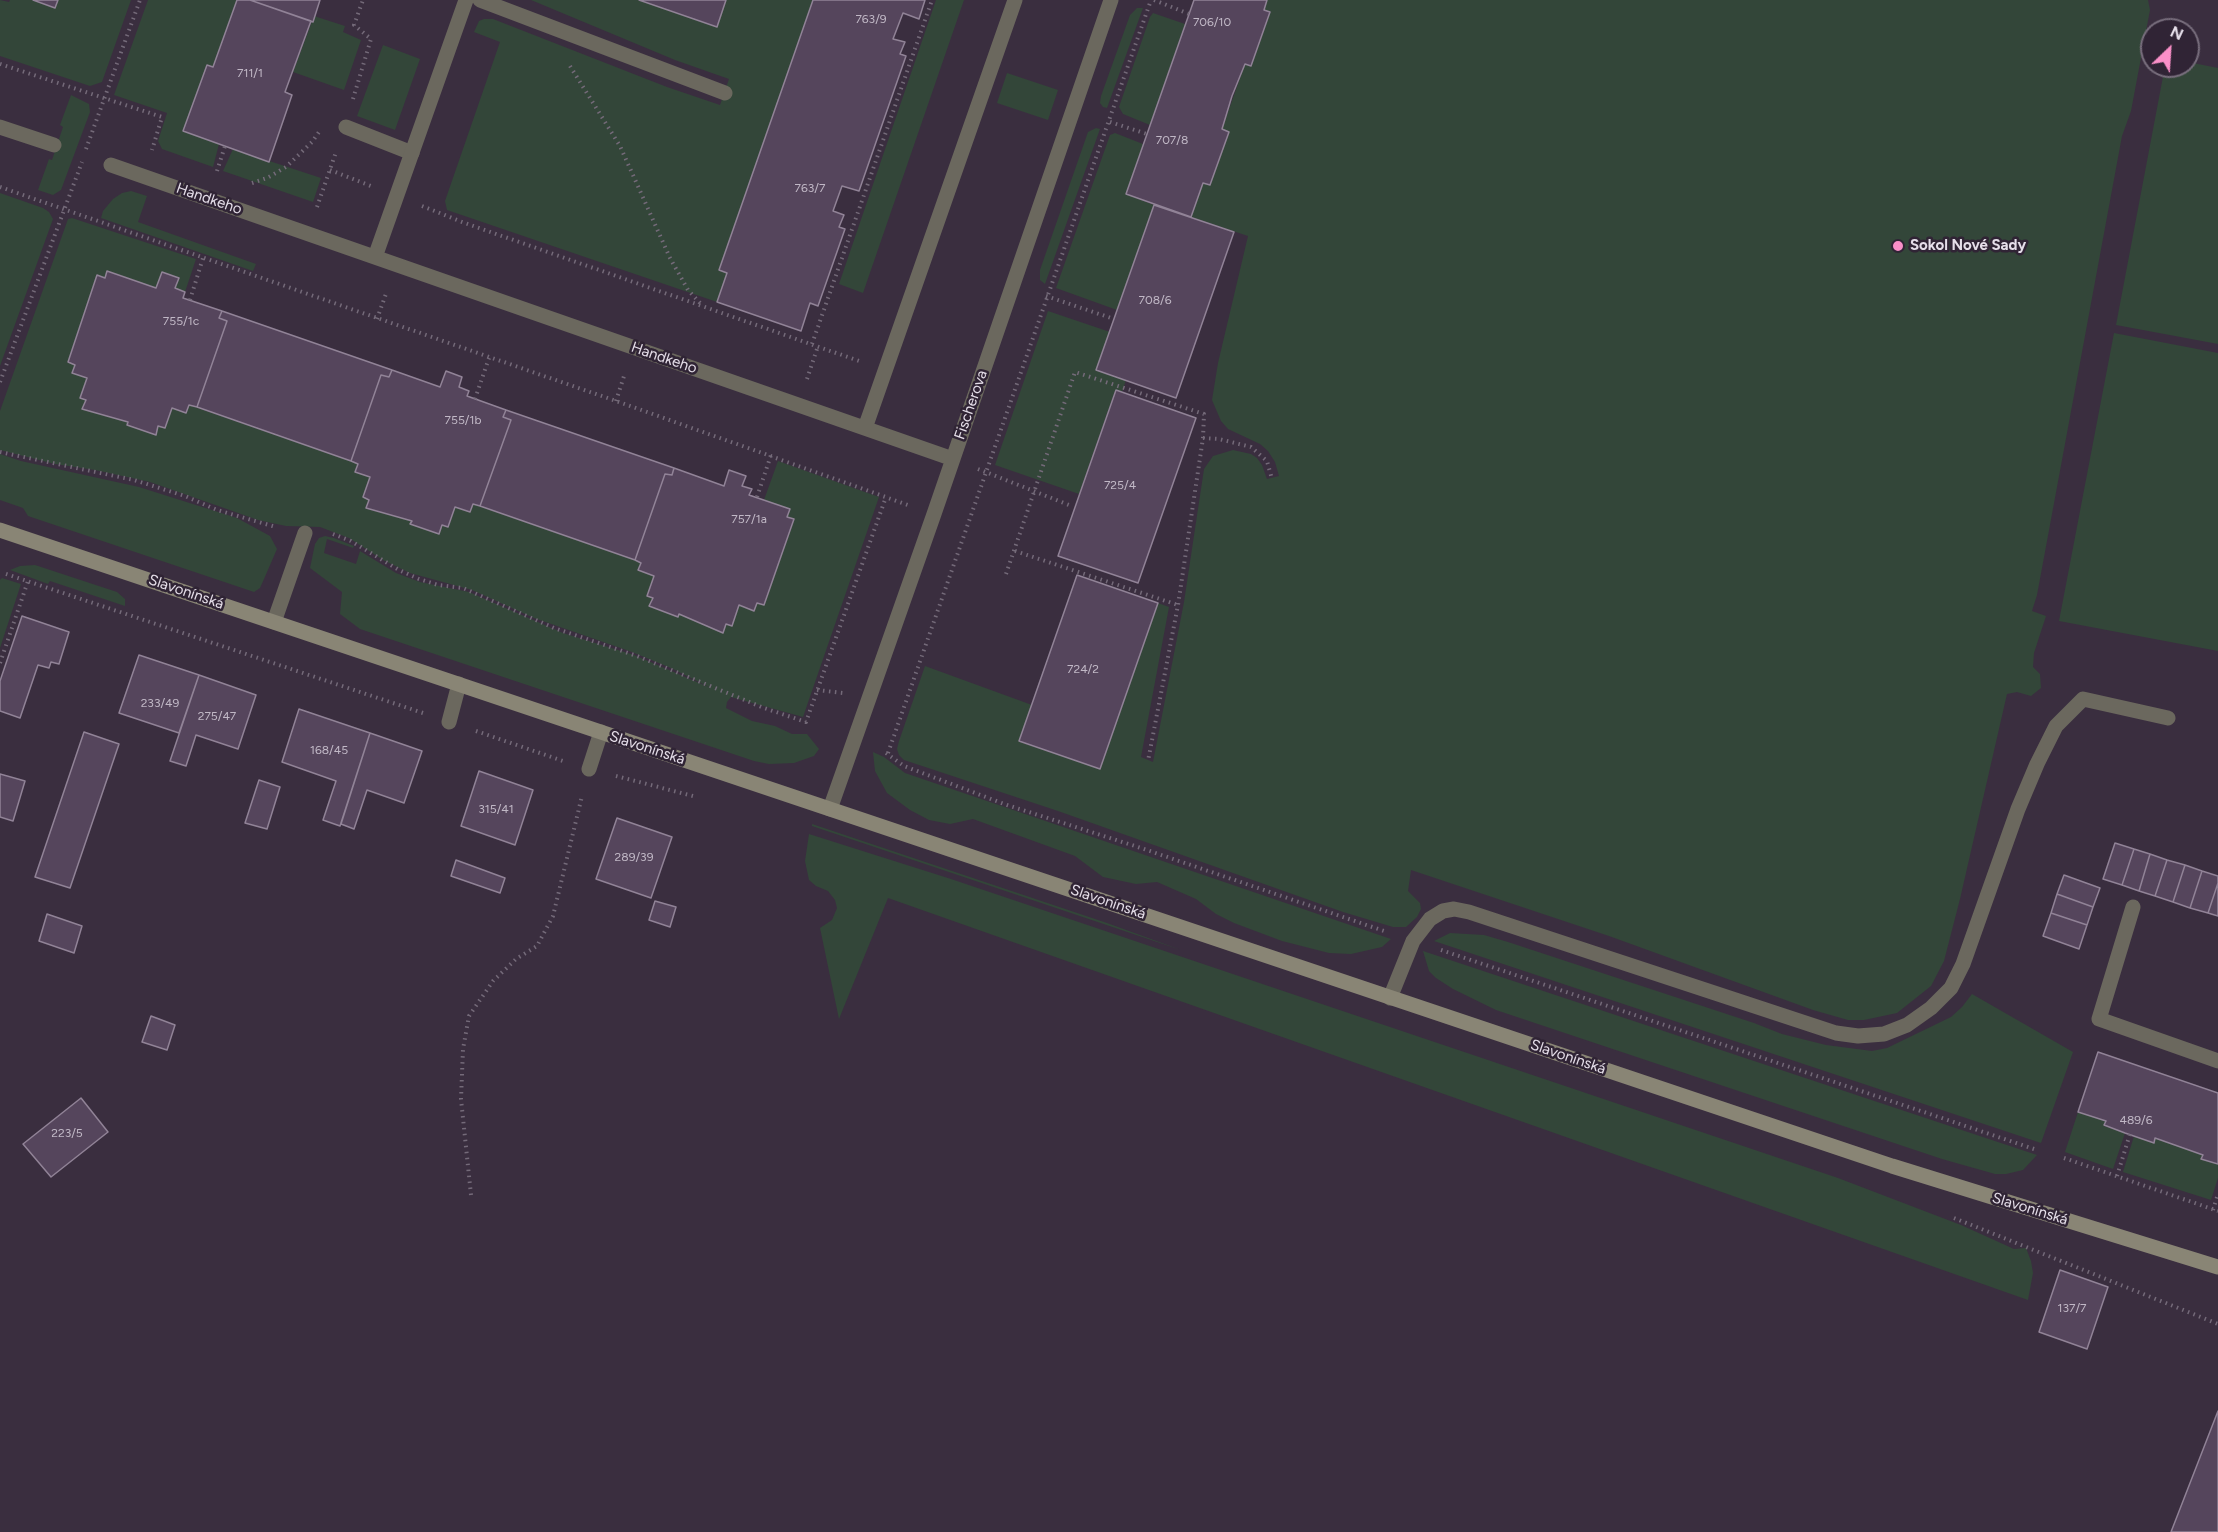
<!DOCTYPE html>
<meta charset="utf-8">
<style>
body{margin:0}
#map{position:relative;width:2218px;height:1532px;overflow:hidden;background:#3a2e3f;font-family:Figtree,sans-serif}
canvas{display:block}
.north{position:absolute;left:2140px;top:18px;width:60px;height:60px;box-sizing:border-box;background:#302435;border:2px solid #786e7d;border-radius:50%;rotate:25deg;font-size:16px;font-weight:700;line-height:24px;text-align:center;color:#e5dee9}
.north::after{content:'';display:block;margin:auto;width:21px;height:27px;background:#fa8fc8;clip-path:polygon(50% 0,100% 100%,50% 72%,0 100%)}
</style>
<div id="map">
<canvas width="2218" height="1532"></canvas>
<div class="north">N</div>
</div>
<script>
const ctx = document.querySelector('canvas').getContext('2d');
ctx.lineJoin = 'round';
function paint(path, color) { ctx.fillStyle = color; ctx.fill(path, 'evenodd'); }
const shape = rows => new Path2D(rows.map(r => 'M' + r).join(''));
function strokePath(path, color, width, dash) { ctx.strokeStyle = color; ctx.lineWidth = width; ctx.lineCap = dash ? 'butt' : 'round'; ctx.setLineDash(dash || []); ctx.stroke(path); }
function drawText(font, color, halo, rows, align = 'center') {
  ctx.font = font + ' Figtree,sans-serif'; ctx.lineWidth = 5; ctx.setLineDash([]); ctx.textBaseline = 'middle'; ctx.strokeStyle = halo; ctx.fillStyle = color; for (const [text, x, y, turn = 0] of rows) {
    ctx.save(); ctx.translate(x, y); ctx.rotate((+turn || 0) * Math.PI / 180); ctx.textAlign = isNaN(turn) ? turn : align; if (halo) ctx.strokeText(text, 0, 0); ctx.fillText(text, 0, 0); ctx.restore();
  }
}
paint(shape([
 [0,0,9,2,10,0,33,0,55,8,58,0,131,0,102,82,90,86,0,56],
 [148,0,237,0,213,67,207,65,184,131,219,144,213,167,162,149,158,141,167,113,114,95],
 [531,0,639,0,717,27,726,0,813,0,719,270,727,273,717,302,447,210,445,201,500,42,474,32,479,21,484,19,493,19,667,87,720,105,729,79,675,60],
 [936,0,964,0,863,293,839,284],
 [1267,0,2148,0,2150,10,2131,111,2122,136,2037,595,2032,611,2046,616,2034,653,2033,667,2040,674,2041,688,2031,696,2017,692,2007,694,1960,899,1944,961,1931,986,1897,1013,1864,1020,1848,1020,1813,1010,1609,936,1411,870,1408,891,1420,903,1421,909,1417,917,1406,927,1393,927,1343,912,1058,811,904,760,899,755,897,749,899,741,925,666,1032,705,1020,742,1100,769,1158,603,1169,607,1141,757,1153,762,1184,602,1204,469,1213,456,1233,450,1251,454,1257,458,1262,465,1267,479,1279,476,1275,462,1268,451,1260,444,1228,429,1221,421,1212,400,1218,363,1248,236,1191,217,1203,183,1210,185,1228,132,1222,129,1245,64,1251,66,1270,13,1264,10],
 [1137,8,1143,8,1107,108,1103,107,1100,103,1101,96,1130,15],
 [1153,13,1185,24,1150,125,1123,114,1119,107,1150,17],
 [314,16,345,26,343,32,361,40,344,90,293,72],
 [383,45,420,59,395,130,357,116],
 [2188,62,2218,68,2218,344,2116,325,2165,66,2188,66],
 [1007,73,1058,90,1048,120,997,103],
 [71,95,89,104,90,112,61,190,53,195,38,190,49,159,52,160,63,127,60,125],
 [1096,128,1100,129,1045,284,1040,280,1040,270,1088,132],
 [1115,133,1143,144,1126,194,1154,205,1117,310,1056,288,1110,135],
 [233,149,321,178,313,202,223,171],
 [131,191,147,196,138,222,256,264,253,271,101,218,103,211,113,199,122,193],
 [0,193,43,208,49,212,53,219,0,366],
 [72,218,196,259,185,292,175,288,178,278,156,288,108,271,105,278,97,276,68,362,75,365,72,373,87,378,80,397,86,400,83,409,128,422,127,425,155,434,158,426,172,408,186,413,189,405,351,461,358,464,356,472,370,477,369,500,367,509,412,521,411,524,439,533,442,525,449,526,455,507,470,512,473,504,635,560,641,563,639,570,654,576,647,595,653,598,650,607,678,617,679,614,723,633,726,624,732,625,739,605,754,611,757,603,764,605,794,520,787,517,789,509,764,500,778,461,879,497,803,717,731,697,727,702,726,708,752,721,775,726,792,734,807,734,819,749,814,756,794,763,769,764,754,761,360,629,340,614,342,592,310,568,315,544,319,538,325,536,334,538,354,546,353,548,327,539,324,553,356,564,360,551,396,573,420,582,469,592,563,633,634,655,711,688,671,668,632,652,534,618,472,590,410,573,383,560,349,538,320,527,286,526,258,520,150,482,95,470,55,464,0,450,0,411,68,219],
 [1048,311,1110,332,1126,380,1122,392,1115,391,1079,494,995,465],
 [2114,333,2218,353,2218,651,2059,621],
 [0,454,21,461,139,487,237,518,270,536,277,549,264,579,260,588,254,592,28,516,23,508,0,500],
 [35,565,117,592,125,599,125,606,50,581,48,584,10,570,20,566],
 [2,578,21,584,0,648,0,580],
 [873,752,884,757,905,773,1391,939,1382,947,1351,954,1329,953,1282,941,1234,923,1216,914,1196,899,1157,882,1136,884,1103,877,1075,856,973,819,950,824,929,820,910,810,887,793,875,771],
 [812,824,1107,923,1181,950,812,826],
 [809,834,951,879,1838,1178,1961,1225,2014,1249,2026,1248,2031,1261,2033,1273,2028,1300,888,898,839,1019,820,928,832,920,837,908,835,900,828,891,816,886,809,880,805,861],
 [1450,933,1484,935,1508,942,1754,1023,1782,1034,1826,1045,1872,1051,1887,1048,1951,1017,1962,1007,1972,994,2073,1052,2041,1143,1434,941],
 [1423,951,2037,1155,2023,1170,2006,1174,1995,1174,1942,1159,1496,1010,1453,989,1436,978,1429,971],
 [2078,1112,2106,1121,2104,1126,2125,1133,2113,1169,2065,1152],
 [2134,1136,2154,1143,2155,1138,2203,1155,2201,1159,2218,1164,2218,1178,2211,1200,2123,1172]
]), '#334639');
const building = shape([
 [33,0,58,0,55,8,33,0],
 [237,0,250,0,311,21,285,92,292,95,269,162,183,131,207,65,213,67,237,0],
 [250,0,320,0,313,22,250,0],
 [639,0,726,0,717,27,639,0],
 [813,0,925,0,919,19,903,13,893,39,905,42,900,54,906,56,859,191,842,186,833,211,844,215,839,227,845,229,818,306,810,303,801,331,717,302,727,273,719,270,813,0],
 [1194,0,1267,0,1264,10,1270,12,1251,66,1245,64,1232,96,1222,129,1229,132,1210,185,1203,183,1191,217,1126,194,1194,0],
 [1154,205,1234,232,1176,398,1096,370,1154,205],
 [107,271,156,288,162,272,179,278,175,288,185,292,183,298,222,311,219,318,227,321,197,407,189,405,186,413,172,408,165,428,158,426,156,435,127,425,128,422,82,409,86,400,80,398,87,378,72,373,75,365,68,362,97,275,105,278,107,271],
 [222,311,392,370,389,377,381,375,351,461,197,407,227,321,219,318,222,311],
 [392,370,440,387,446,371,462,377,459,387,469,391,467,396,506,410,503,417,511,420,480,506,473,504,470,512,455,507,448,527,442,525,439,534,410,524,412,521,366,508,369,500,363,497,370,477,355,472,358,464,351,461,381,375,389,377,392,370],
 [1116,390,1196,418,1138,583,1058,556,1116,390],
 [506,410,674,468,672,475,665,474,635,560,480,506,511,420,503,417,506,410],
 [674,468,724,486,729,470,746,476,742,486,752,489,749,495,790,509,787,517,794,519,764,605,757,603,754,611,739,605,732,626,726,624,723,633,679,614,678,617,649,606,653,598,647,596,654,576,638,570,641,563,635,560,665,474,672,475,674,468],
 [1077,575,1158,603,1100,769,1019,741,1077,575],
 [22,616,69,632,59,664,51,662,49,668,38,665,20,718,0,711,0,681,22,616],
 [139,655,199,675,179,733,119,713,139,655],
 [199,675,256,695,238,749,196,735,186,766,170,761,199,675],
 [299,709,370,733,340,826,323,820,336,781,282,762,299,709],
 [84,732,119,744,70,888,35,877,84,732],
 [370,733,422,751,404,803,367,790,354,829,341,824,370,733],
 [479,771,533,790,515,845,461,826,479,771],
 [0,774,25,781,13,821,0,817,0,774],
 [259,780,280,787,267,829,245,823,259,780],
 [617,818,672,837,651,898,596,879,617,818],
 [2115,843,2134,849,2122,885,2103,879,2115,843],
 [2134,849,2150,854,2139,891,2122,885,2134,849],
 [2150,854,2167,860,2155,896,2139,891,2150,854],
 [456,860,505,878,500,893,451,876,456,860],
 [2167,860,2185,865,2173,902,2155,896,2167,860],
 [2185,865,2202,871,2190,908,2173,902,2185,865],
 [2202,871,2218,876,2218,883,2208,913,2190,908,2202,871],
 [2064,875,2100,888,2093,907,2057,894,2064,875],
 [2218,883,2218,916,2208,913,2218,883],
 [2057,894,2093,907,2087,925,2051,913,2057,894],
 [655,901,676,907,670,927,649,920,655,901],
 [2051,913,2087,925,2079,949,2043,936,2051,913],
 [47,914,82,926,74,953,39,941,47,914],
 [151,1016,175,1025,167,1050,142,1042,151,1016],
 [2098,1052,2218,1093,2218,1164,2201,1159,2203,1155,2155,1138,2154,1143,2125,1133,2104,1125,2106,1121,2078,1112,2098,1052],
 [81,1098,108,1132,51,1177,23,1144,81,1098],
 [2060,1270,2108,1287,2087,1349,2039,1332,2060,1270],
 [2218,1411,2218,1532,2171,1532,2218,1411]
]);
paint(building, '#55455c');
strokePath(building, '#918397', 1.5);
strokePath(shape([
 [1154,0,1189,14],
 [0,64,162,117,152,150],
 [570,66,620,146,670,258,688,290,700,303],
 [353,99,371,39,354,25,363,0],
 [1110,122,1147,134],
 [86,149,140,0],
 [330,170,371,186],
 [217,171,225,146],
 [252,183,267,178,286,167,312,142,319,132],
 [0,187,616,401,908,505],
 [422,206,462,222,859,361],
 [317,207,336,152],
 [1046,296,1114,319],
 [190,300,203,258],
 [377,319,387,291],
 [812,344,932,0],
 [807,379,818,346],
 [0,382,82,162],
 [475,399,489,358],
 [616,401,625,373],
 [1203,438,1219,439,1251,447,1267,461,1272,479],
 [0,452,134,480,185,496,217,510,276,527],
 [978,469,1069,505],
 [757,497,771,455],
 [333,534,351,541,399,570,419,579,438,585,463,588,554,628,637,656,764,708,806,722,886,497],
 [1015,551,1178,605],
 [6,574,423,713],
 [1006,574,1075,372,1204,414,1203,438,1178,605,1148,761],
 [0,663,28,581],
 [817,690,843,693],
 [476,731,563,761],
 [886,753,904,766,1007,805,1138,847,1387,932],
 [888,753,1151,0],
 [616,776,693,796],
 [1441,950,2037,1150],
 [2064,1158,2218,1211],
 [2117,1176,2130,1134],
 [471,1195,461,1099,463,1049,469,1016,493,981,516,959,537,946,553,916,582,796],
 [2213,1210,2218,1194],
 [1954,1218,2218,1324]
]), '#746a79', 4, [1.5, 4.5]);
strokePath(shape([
 [480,0,725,93],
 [346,127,412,153],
 [274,622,305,533],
 [449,722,459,684],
 [589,769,601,732],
 [2133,907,2099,1019,2218,1061],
 [1390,998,1413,941,1430,919,1443,911,1454,909,1469,912,1836,1033,1858,1036,1884,1034,1907,1025,1931,1008,1951,988,1963,964,2018,809,2037,764,2056,726,2083,699,2168,718]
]), '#6b685e', 15);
strokePath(shape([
 [0,127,54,145],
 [111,165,953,459],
 [375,257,466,0],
 [865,428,1015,0],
 [830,809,934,514,1111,0]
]), '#6b685e', 15);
strokePath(shape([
 [0,530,1892,1166,2218,1267]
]), '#898575', 15);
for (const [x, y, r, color] of [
 [1898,246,6,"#fa8fc8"]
]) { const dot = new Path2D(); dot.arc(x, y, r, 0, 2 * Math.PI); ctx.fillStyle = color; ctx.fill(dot); strokePath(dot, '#302435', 2); }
drawText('12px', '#c1b8c6', null, [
 ["763/9",871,19],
 ["706/10",1212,22],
 ["711/1",250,73],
 ["707/8",1172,140],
 ["763/7",810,188],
 ["708/6",1155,300],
 ["755/1c",181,321],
 ["755/1b",463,420],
 ["725/4",1120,485],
 ["757/1a",749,519],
 ["724/2",1083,669],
 ["233/49",160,703],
 ["275/47",217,716],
 ["168/45",329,750],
 ["315/41",496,809],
 ["289/39",634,857],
 ["489/6",2136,1120],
 ["223/5",67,1133],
 ["137/7",2072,1308]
]);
drawText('15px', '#e5dee9', '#302435', [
 ["Handkeho",209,199,19],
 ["Handkeho",664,358,19],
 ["Fischerova",971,405,-71],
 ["Slavonínská",186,592,19],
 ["Slavonínská",647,748,18],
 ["Slavonínská",1108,902,19],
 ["Slavonínská",1568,1057,19],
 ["Slavonínská",2030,1209,17]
]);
drawText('bold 15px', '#e5dee9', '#302435', [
 ["Sokol Nové Sady",1910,246]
], 'left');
</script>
